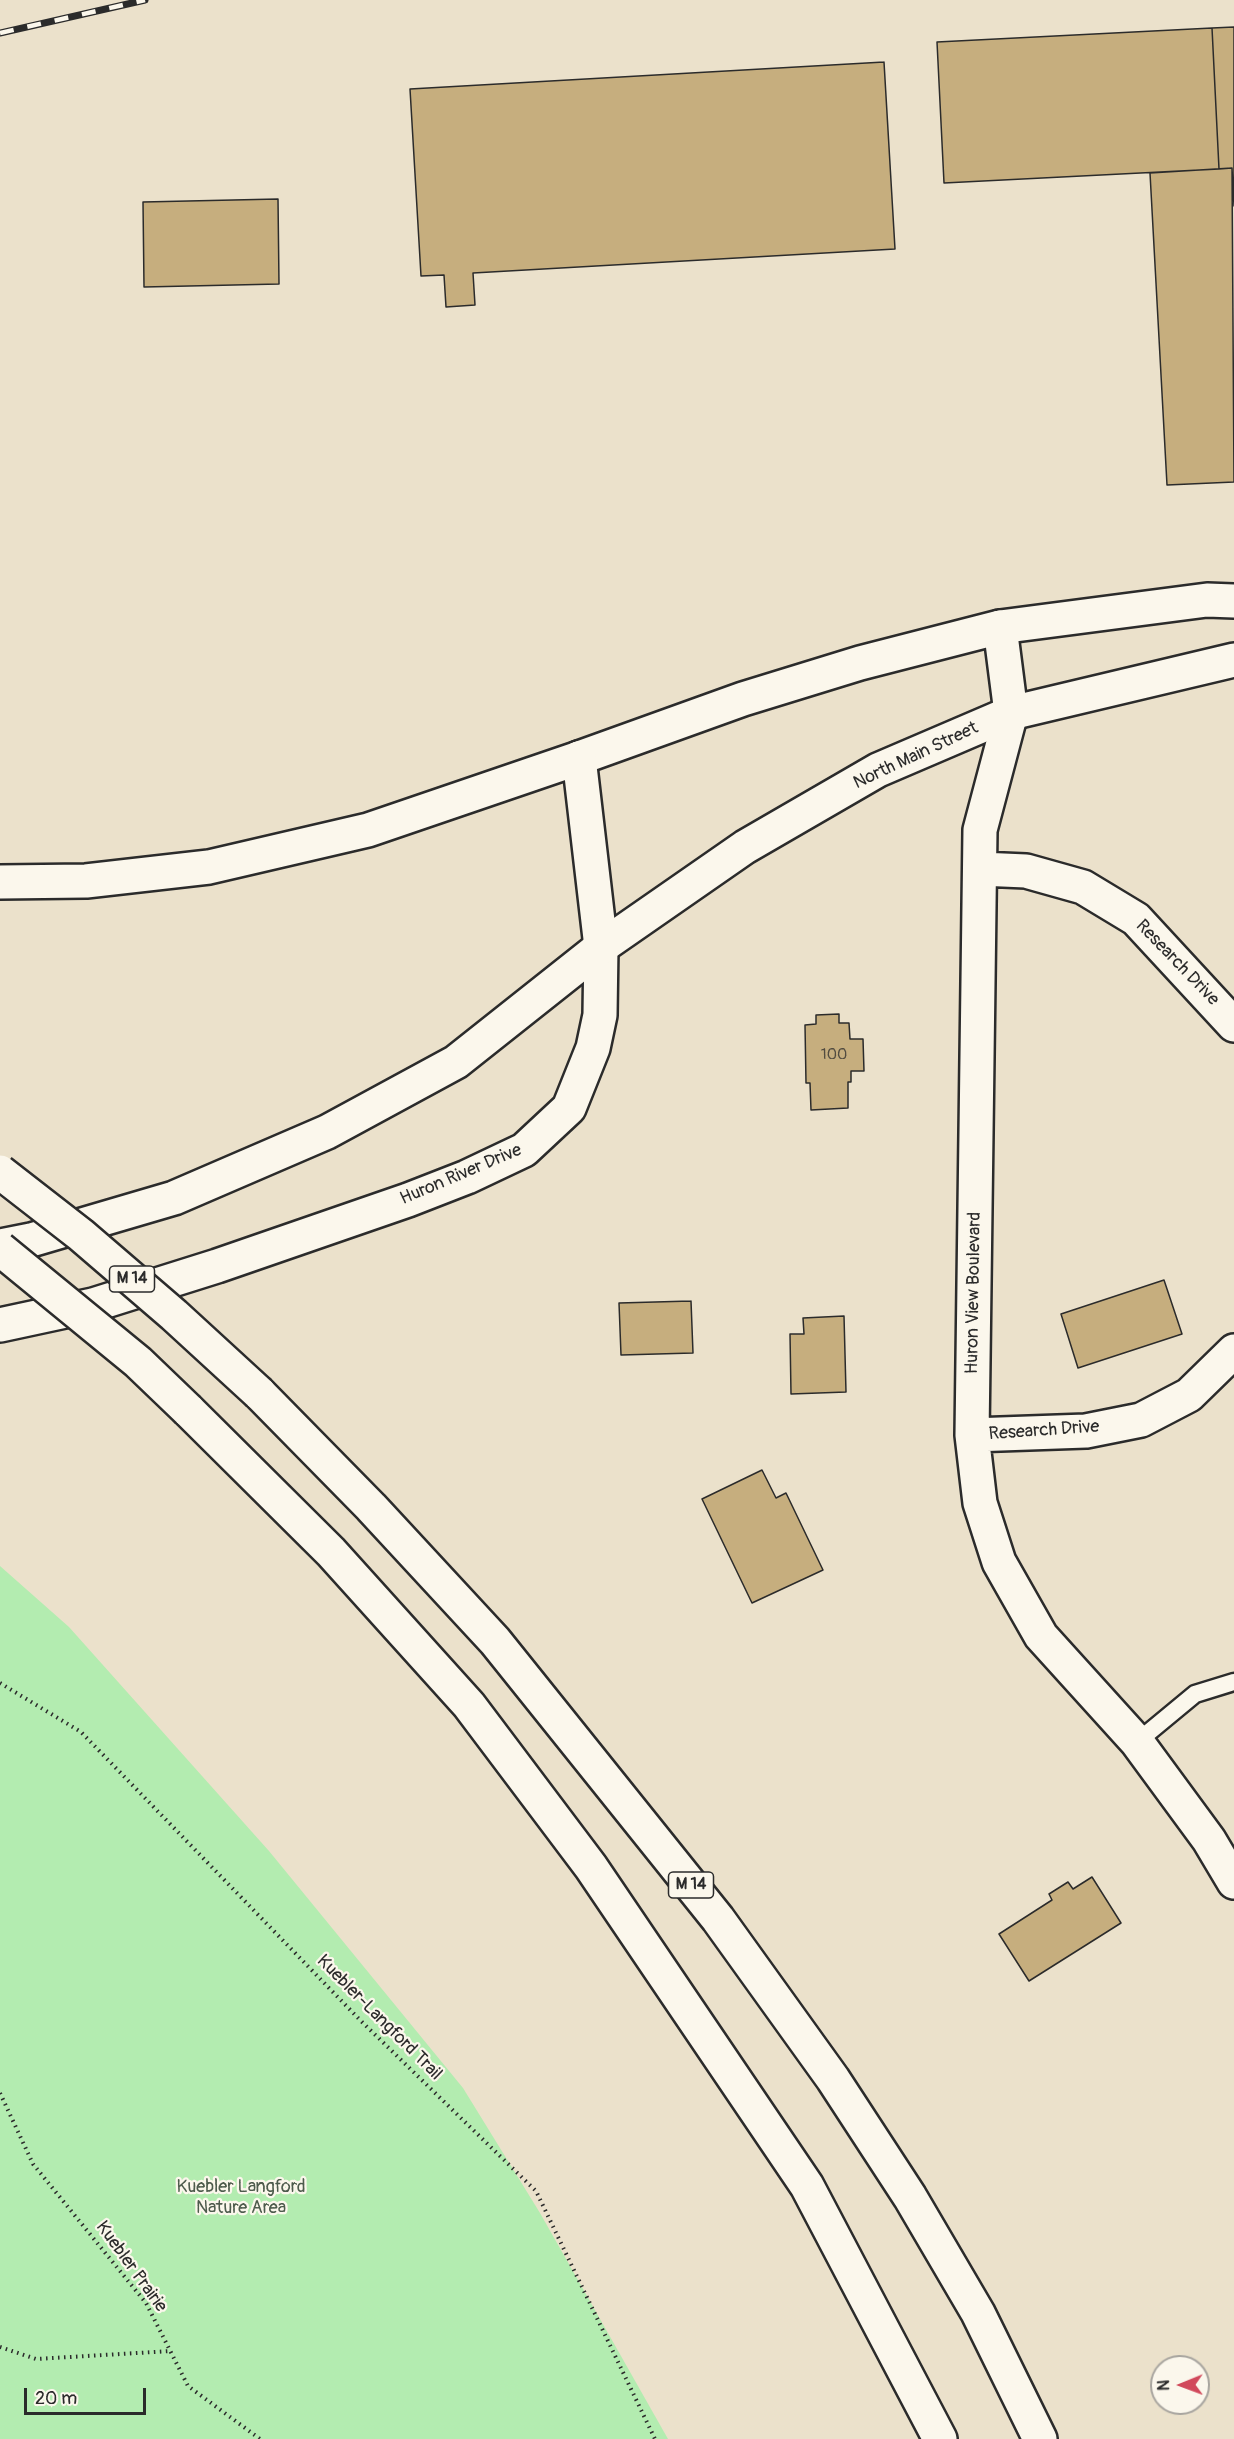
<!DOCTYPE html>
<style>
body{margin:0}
#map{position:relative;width:1234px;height:2439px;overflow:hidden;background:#ebe1cb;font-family:Pangolin,sans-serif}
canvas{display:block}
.north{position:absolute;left:1150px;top:2355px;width:60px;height:60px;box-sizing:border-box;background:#fbf7ec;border:2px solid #a8a59f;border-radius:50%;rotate:269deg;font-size:16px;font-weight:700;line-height:24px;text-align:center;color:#2b2b2b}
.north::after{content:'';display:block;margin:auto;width:21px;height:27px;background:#d1495b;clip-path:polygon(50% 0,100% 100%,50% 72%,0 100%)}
.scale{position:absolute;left:24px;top:2388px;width:122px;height:27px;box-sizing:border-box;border:3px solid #2b2b2b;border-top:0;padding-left:8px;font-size:18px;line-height:21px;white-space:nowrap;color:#2b2b2b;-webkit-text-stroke:4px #fbf7ec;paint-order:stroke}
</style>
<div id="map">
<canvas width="1234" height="2439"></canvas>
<div class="north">N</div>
<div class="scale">20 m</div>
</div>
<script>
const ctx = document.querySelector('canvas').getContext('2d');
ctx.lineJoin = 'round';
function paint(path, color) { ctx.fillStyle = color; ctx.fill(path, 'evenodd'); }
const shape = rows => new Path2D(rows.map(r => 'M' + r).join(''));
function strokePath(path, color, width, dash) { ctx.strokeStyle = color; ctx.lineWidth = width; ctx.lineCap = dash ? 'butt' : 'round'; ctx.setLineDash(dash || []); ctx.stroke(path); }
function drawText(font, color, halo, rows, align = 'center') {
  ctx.font = font + ' Pangolin,sans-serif'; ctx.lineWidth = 4.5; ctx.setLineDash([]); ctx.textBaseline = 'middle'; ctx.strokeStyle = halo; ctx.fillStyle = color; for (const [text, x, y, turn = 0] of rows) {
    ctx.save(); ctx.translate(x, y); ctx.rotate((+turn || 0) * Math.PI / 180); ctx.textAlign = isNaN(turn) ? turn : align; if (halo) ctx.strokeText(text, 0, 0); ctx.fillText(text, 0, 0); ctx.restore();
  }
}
paint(shape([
 [0,1566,69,1627,269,1851,463,2088,540,2213,668,2439,0,2439]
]), '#b3ecb0');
const building = shape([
 [1234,27,1234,206,1232,168,1219,169,1212,28,1234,27],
 [1212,28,1219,169,944,183,937,42,1212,28],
 [884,62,895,249,473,273,475,305,446,307,444,275,421,276,410,89,884,62],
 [1232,168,1234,482,1167,485,1150,173,1232,168],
 [278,199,279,284,144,287,143,202,278,199],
 [839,1014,839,1023,849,1023,850,1039,863,1039,864,1071,851,1071,851,1082,848,1082,848,1108,811,1110,810,1083,806,1083,805,1025,816,1024,816,1015,839,1014],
 [1164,1280,1182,1334,1078,1368,1061,1314,1164,1280],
 [691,1301,693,1353,621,1355,619,1303,691,1301],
 [844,1316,846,1392,791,1394,790,1334,804,1334,803,1318,844,1316],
 [762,1470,776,1498,786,1493,823,1570,752,1603,702,1499,762,1470],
 [1092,1877,1121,1923,1029,1981,999,1934,1052,1900,1049,1894,1068,1882,1073,1889,1092,1877]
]);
paint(building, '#c6ae7e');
strokePath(building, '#2b2b2b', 1.5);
const lane = shape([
 [1137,1742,1195,1694,1234,1682]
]);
const street = shape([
 [1000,627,1011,713,980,830,972,1435,980,1503,999,1562,1041,1636,1137,1742,1209,1840,1234,1882],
 [980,869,1026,871,1083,887,1136,919,1234,1025],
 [972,1435,1086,1431,1141,1420,1189,1395,1234,1351]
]);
const secondary = shape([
 [0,1325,93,1305,217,1266,408,1200,467,1177,524,1150,569,1108,593,1048,600,1015,601,947,579,758]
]);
const primary = shape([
 [579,758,743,699,860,663,1000,627,1207,600,1234,601],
 [601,947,745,847,878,770,1011,713,1234,660]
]);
const highway = shape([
 [0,882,86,881,209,867,368,830,579,758],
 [0,1246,31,1240,174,1198,327,1132,456,1062,601,947],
 [259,1393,371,1507,495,1641,718,1919,833,2079,910,2197,978,2313,1040,2439],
 [188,1410,331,1552,469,1705,591,1867,807,2186,940,2439]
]);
strokePath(lane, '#2b2b2b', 21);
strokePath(street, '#2b2b2b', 38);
strokePath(secondary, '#2b2b2b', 38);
strokePath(primary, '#2b2b2b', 38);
strokePath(highway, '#2b2b2b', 38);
strokePath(shape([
 [0,1683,81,1732,361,2021,536,2191,655,2439],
 [0,2093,33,2164,146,2303,188,2386,260,2439],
 [0,2347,36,2359,171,2351]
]), '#2b2b2b', 4, [1.5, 4.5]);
strokePath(lane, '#fbf7ec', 16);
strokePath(street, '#fbf7ec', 33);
strokePath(secondary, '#fbf7ec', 33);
strokePath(primary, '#fbf7ec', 33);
strokePath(highway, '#fbf7ec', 33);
const rail = shape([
 [0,33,145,0]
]);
strokePath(rail, '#2b2b2b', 7);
strokePath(rail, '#fbf7ec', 4.5, [14]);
const highwayBridge = shape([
 [0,1172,81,1235,174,1315,259,1393],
 [0,1249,138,1362,188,1410]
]);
strokePath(highwayBridge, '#2b2b2b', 38, []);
strokePath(highwayBridge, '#fbf7ec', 33);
drawText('15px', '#524c40', null, [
 ["100",834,1055]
]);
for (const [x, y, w] of [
 [132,1279,45],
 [691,1885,45]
]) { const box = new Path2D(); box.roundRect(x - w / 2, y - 13, w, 26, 4.5); ctx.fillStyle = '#fbf7ec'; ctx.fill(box); strokePath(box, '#2b2b2b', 1.5); }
drawText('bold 16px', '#2b2b2b', null, [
 ["M 14",132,1279],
 ["M 14",691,1885]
]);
drawText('18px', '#2b2b2b', '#fbf7ec', [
 ["North Main Street",916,756,-25],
 ["Research Drive",1177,963,46],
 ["Huron River Drive",461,1175,-23],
 ["Huron View Boulevard",974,1293,-89],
 ["Research Drive",1044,1431,-4],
 ["Kuebler-Langford Trail",379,2018,45],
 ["Kuebler Prairie",131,2267,54]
]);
drawText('18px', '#4d5b4c', '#fbf7ec', [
 ["Kuebler Langford",241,2187],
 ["Nature Area",241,2208]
]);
</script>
